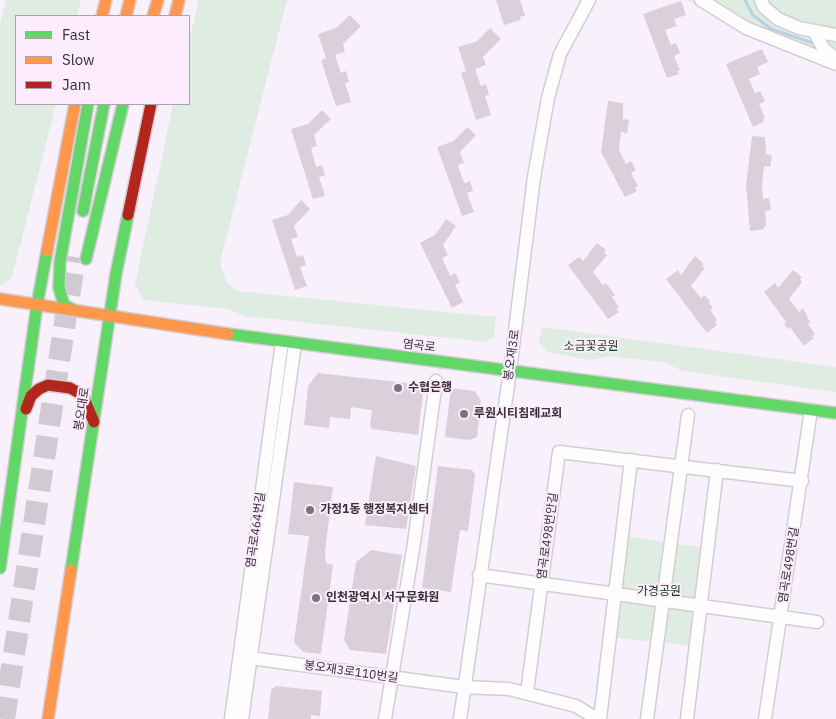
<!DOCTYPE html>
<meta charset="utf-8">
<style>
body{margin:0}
#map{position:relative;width:836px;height:719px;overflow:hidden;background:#f8f0fa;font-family:"IBM Plex Sans",sans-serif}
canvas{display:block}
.legend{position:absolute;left:15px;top:15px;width:175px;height:90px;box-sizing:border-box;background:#fcecfe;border:1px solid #ada1af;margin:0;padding:6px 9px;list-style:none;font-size:15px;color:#373038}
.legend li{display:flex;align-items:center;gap:10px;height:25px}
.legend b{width:25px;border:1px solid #ada1af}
</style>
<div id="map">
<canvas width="836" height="719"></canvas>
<ul class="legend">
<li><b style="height:6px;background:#63d668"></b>Fast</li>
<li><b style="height:6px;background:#ff974d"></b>Slow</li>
<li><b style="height:6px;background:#b3261e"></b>Jam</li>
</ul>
</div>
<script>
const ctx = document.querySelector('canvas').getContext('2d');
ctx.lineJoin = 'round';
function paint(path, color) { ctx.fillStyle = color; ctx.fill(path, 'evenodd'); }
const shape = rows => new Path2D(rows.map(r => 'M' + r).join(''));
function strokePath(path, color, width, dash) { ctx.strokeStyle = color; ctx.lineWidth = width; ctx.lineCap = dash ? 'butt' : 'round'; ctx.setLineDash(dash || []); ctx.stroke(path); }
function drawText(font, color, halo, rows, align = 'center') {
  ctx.font = font + ' "IBM Plex Sans","Noto Sans KR",sans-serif'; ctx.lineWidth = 4; ctx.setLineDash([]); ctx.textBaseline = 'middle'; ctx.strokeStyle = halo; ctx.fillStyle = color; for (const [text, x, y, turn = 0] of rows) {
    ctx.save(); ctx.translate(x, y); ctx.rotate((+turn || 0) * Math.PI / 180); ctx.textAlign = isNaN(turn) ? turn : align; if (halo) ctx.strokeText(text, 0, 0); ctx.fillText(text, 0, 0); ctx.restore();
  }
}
paint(shape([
 [6,0,81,0,77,16,16,16,16,104,56,104,16,261,11,278,0,286,0,24],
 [199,0,287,0,220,262,226,282,237,291,496,317,494,336,486,342,245,316,228,309,144,300,135,285,173,104,189,104,189,41],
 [687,0,836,0,836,68,739,30],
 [542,327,836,367,836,392,683,371,663,362,610,356,591,360,547,352,539,343],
 [622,536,707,548,696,646,610,637]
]), '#dfece1');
strokePath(shape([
 [745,0,753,15,771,29,816,44]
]), '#b8d1e4', 3);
paint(shape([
 [496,0,520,0,525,16,520,17,521,20,504,25],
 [681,1,686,15,674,19,677,26,665,30,671,45,676,43,680,53,674,56,680,70,677,71,679,74,667,78,643,14],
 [350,15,361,26,343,44,345,52,335,55,341,73,346,71,349,82,345,83,351,102,336,106,321,60,326,58,318,34,336,28],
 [490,28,501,39,483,57,486,65,475,69,481,86,486,84,489,95,485,96,491,115,476,120,461,73,466,71,458,47,476,42],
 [762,49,768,62,757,67,760,74,749,79,755,93,760,91,765,101,759,104,765,118,763,119,764,122,753,127,726,64],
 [608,101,623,103,623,119,629,120,627,133,621,132,619,150,626,164,631,161,636,170,631,173,638,186,635,188,637,191,625,197,601,152],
 [322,110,331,119,314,135,317,146,311,148,316,167,322,165,325,175,319,177,325,196,313,199,291,129,308,124],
 [467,127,476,135,460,152,464,163,458,165,464,183,470,181,473,191,467,193,474,212,462,216,437,147,454,141],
 [752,136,765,137,766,154,772,155,770,167,764,166,762,184,763,199,769,198,771,210,765,211,766,226,764,226,764,229,750,231,746,185],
 [301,200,310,209,294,226,298,237,291,239,297,257,303,255,306,265,300,267,307,286,295,290,272,220,288,215],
 [446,219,456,226,443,245,448,255,442,258,450,276,455,273,460,282,455,285,463,302,452,308,420,243,435,235],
 [597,243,606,250,604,253,607,255,593,272,603,285,606,283,615,295,612,297,619,307,616,309,619,312,608,319,568,265,579,257,583,261],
 [695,256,704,264,702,266,705,268,691,286,701,298,705,295,710,302,709,303,713,308,710,310,717,320,715,322,717,325,707,333,666,279,678,270,681,275],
 [793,270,802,277,800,279,802,282,789,299,799,312,803,308,810,322,808,324,815,334,812,336,814,338,804,346,790,327,788,329,784,324,786,322,764,292,775,283,778,288],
 [318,373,424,385,418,435,372,429,370,425,372,410,351,407,350,419,330,417,329,428,304,425,308,386],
 [451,388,475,391,481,401,477,437,470,440,445,437],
 [376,456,416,466,406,529,365,525],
 [438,466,472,470,475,475,468,531,460,530,451,592,422,588],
 [294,482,333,487,325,552,326,563,333,565,321,654,303,652,294,642,309,536,288,534],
 [371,550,402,555,386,654,350,650,344,640,356,562],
 [276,686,322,691,320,716,311,715,311,719,268,719,271,690]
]), '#d9d0da');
strokePath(shape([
 [4,719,75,257]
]), '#d1cad3', 22, [22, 11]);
const street = shape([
 [701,0,746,28,836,64],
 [761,0,764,7,778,19,799,28,836,35],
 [814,31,823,48,836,59],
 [479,575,817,622],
 [243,657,464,687,509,689,576,706,597,719],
 [527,692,559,452,802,481],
 [231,719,282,342],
 [242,719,295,344],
 [385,719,414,543,436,381],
 [460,719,510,371,534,177,548,98,560,54,589,0],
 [600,719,631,460],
 [647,719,688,415],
 [687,719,717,470],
 [765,719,811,410]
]);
const fast = shape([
 [83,211,104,104],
 [86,259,123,104],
 [74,310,64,305,59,288,60,262,88,104],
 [228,334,836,413],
 [0,568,37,305,47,251],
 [71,570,116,274,128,215]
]);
const slow = shape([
 [102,16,106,0],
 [126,16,130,0],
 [153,16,158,0],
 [175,16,179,0],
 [47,251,75,104],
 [0,299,228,334],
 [48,719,71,570]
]);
const jam = shape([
 [128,215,151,104],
 [26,409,31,396,39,389,48,385,70,388,79,393,85,401,94,422]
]);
strokePath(street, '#d4cdd5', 15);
strokePath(fast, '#d4cdd5', 14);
strokePath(slow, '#d4cdd5', 14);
strokePath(jam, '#d4cdd5', 14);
strokePath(street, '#fefdfe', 12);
strokePath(fast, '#63d668', 11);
strokePath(slow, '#ff974d', 11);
strokePath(jam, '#b3261e', 11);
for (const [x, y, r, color] of [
 [398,388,5,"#7b737c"],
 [464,414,5,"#7b737c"],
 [310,510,5,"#7b737c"],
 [316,598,5,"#7b737c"]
]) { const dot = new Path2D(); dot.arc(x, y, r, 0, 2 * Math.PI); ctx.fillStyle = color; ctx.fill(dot); strokePath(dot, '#fcecfe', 2); }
drawText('12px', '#373038', '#fcecfe', [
 ["염곡로",419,346,7],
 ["봉오재3로",512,355,-82],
 ["봉오대로",82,409,-81],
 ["염곡로464번길",256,530,-82],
 ["염곡로498번안길",548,536,-82],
 ["염곡로498번길",789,565,-81],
 ["봉오재3로110번길",351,672,8]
]);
drawText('12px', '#104019', '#fcecfe', [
 ["소금꽃공원",591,347],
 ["가경공원",659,592]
]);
drawText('bold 12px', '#373038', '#fcecfe', [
 ["수협은행",408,388],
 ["루원시티침례교회",474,414],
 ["가정1동 행정복지센터",320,510],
 ["인천광역시 서구문화원",326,598]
], 'left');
</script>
